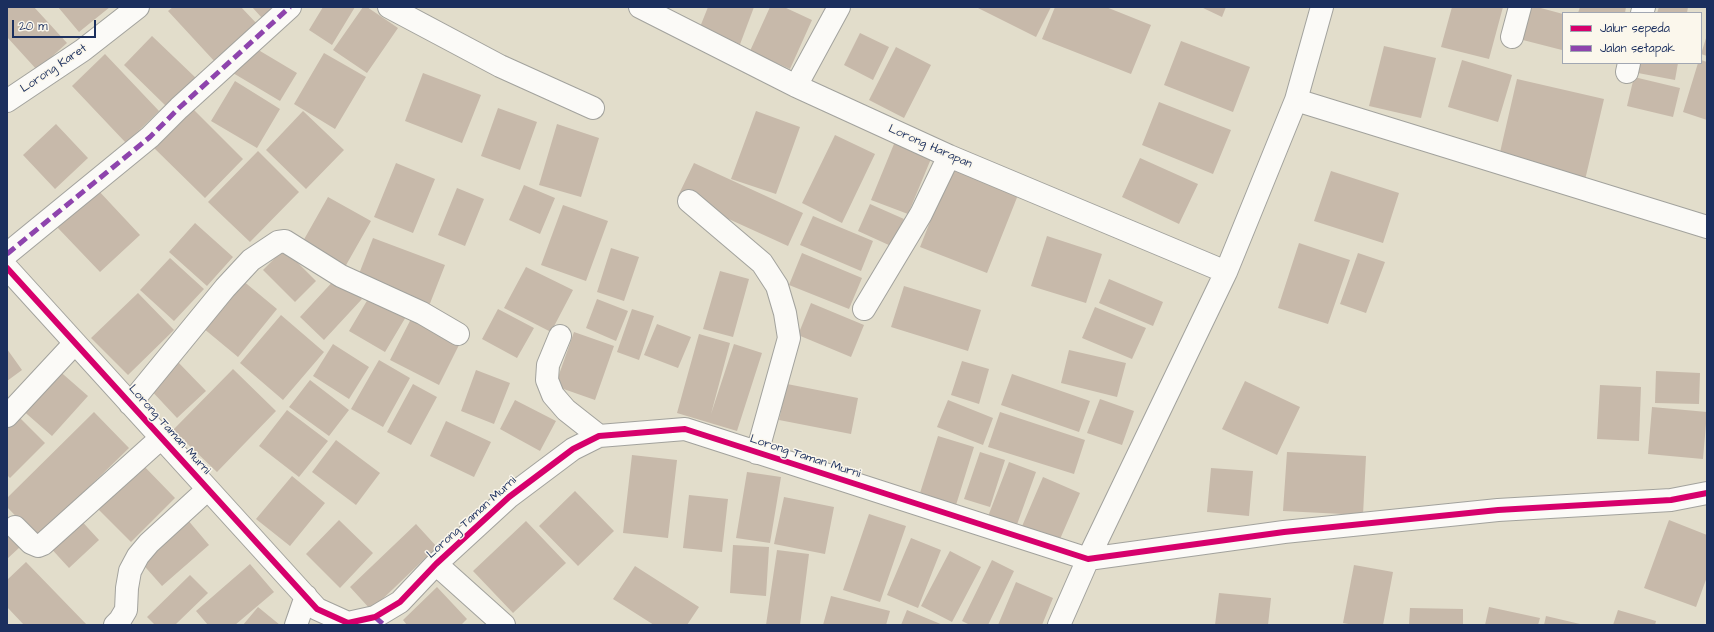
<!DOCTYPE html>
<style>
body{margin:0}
#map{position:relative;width:1714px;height:632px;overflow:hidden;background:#e2ddcb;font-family:"Architects Daughter",sans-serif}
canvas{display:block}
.frame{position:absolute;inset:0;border:8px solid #1b2f5e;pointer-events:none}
.legend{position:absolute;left:1562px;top:12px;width:140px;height:52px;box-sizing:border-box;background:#fbf7ec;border:1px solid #a1a7b3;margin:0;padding:5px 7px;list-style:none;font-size:12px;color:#1b2f5e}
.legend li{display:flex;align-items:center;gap:8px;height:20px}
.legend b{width:20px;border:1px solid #a1a7b3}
.scale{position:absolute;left:12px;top:20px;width:84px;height:18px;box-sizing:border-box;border:2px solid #1b2f5e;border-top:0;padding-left:5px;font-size:12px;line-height:14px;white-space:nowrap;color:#1b2f5e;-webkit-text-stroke:3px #fbf7ec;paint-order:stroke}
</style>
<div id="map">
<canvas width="1714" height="632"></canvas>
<div class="frame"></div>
<ul class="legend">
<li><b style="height:5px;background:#d6006c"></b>Jalur sepeda</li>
<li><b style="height:5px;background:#8e44ad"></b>Jalan setapak</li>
</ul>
<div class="scale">20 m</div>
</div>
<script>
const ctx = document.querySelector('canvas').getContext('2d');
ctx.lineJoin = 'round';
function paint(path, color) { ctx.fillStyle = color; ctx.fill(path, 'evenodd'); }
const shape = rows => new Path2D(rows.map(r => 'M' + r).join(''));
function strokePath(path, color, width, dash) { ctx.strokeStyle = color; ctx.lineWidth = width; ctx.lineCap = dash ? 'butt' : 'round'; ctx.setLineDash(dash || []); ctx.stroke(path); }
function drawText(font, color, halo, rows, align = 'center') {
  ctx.font = font + ' "Architects Daughter",sans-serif'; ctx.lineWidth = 3; ctx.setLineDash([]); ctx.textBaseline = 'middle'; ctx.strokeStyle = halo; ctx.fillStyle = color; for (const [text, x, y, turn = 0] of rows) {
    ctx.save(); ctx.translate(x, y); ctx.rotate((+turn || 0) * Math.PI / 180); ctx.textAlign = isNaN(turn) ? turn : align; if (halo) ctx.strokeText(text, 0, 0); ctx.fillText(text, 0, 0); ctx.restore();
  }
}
paint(shape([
 [9,7,34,7,67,43,37,70,7,37,7,8],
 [58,7,110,7,79,32],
 [173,7,241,7,258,25,216,63,168,11],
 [252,7,275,7,262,18],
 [323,7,355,7,332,45,309,30],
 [363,7,367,7,398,28,367,73,333,50],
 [708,7,754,7,739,47,698,32],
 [770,7,784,7,812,20,790,69,750,51],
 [976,7,1051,7,1036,37],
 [1055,7,1106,7,1151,25,1131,74,1042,39],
 [1201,7,1226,7,1222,17],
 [1452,7,1503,7,1489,59,1441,47],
 [1528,7,1537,7,1563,14,1563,44,1562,50,1519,39],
 [1580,7,1626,7,1625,13,1578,13],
 [1659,7,1688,7,1687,13,1657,13],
 [860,33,889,47,873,80,844,65],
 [1707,35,1707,56,1701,54],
 [152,36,197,79,168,108,124,65],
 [1181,41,1250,67,1233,112,1164,85],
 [250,45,297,73,280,101,233,73],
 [1384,46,1436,58,1421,118,1369,106],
 [896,47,931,65,904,118,869,100],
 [324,53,366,77,335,129,294,104],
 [105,54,159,111,126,143,72,86],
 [1462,60,1512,75,1498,122,1448,107],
 [1701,60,1707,62,1707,120,1683,112,1698,63,1701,63],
 [1640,63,1678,63,1675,80,1638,73],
 [423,73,481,95,462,143,405,121],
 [1634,77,1680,88,1673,117,1627,106],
 [1517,79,1604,99,1585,180,1498,161],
 [235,81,280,109,257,148,211,121],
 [1159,102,1231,130,1213,174,1142,145],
 [191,107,243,159,205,198,152,146],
 [498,108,537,122,520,170,481,156],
 [303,111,344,150,306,189,266,150],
 [756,111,800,127,776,194,731,179],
 [56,124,88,158,55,189,23,155],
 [557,124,599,138,581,197,539,185],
 [835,135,875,154,842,223,802,203],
 [896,139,933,154,908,214,871,200],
 [258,151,299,192,250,242,208,202],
 [1140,158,1198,184,1179,224,1122,197],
 [396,163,435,179,413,233,374,217],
 [694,163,803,213,788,246,678,196],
 [951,169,1018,195,987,273,920,247],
 [1331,171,1399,193,1383,243,1314,221],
 [524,185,555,198,540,234,509,220],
 [457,188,484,199,465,246,438,235],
 [97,189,140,235,100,272,57,227],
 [328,197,371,221,345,267,302,243],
 [870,204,904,219,891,246,858,231],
 [563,205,608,221,586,281,541,265],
 [813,216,873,241,861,271,800,245],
 [195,223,233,257,207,286,169,252],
 [1047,236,1102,254,1086,303,1031,286],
 [373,238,445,265,429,306,357,279],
 [1299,243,1350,260,1328,324,1278,308],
 [611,248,639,257,624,301,597,292],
 [284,249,316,281,295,302,263,270],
 [802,253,862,278,849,309,789,285],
 [1358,253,1385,262,1366,313,1340,304],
 [170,258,204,289,174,321,140,290],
 [526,267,573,290,551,332,504,308],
 [720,271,749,279,733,337,703,329],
 [337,277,362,299,324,340,300,317],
 [1109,279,1163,302,1153,326,1099,303],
 [242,280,277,309,238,357,203,328],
 [904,286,981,310,968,351,891,327],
 [138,293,174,330,128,375,91,338],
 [371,294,407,315,385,352,349,331],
 [597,299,628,311,616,341,586,328],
 [811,303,864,325,851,357,798,335],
 [1095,307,1146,328,1132,359,1082,338],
 [498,309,534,328,517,358,482,339],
 [632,309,654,316,639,360,617,352],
 [281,315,324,352,283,400,240,363],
 [413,315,462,339,439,385,390,360],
 [657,324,691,337,678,368,644,355],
 [574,332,614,346,595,400,555,386],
 [699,334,730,343,711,414,734,344,762,353,737,431,677,413],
 [333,344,369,367,349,399,313,376],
 [7,349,22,370,7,381],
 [1069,350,1126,363,1117,397,1061,383],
 [379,360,410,378,383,427,351,409],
 [177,361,206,391,177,418,148,387],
 [962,361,989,369,979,404,951,395],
 [56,368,88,396,52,436,20,408],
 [233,369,276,411,217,472,173,430],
 [476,370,510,383,494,424,461,411],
 [1656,371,1700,373,1699,404,1655,403],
 [1012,374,1090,401,1079,432,1001,405],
 [310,380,349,410,329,436,289,407],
 [1245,381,1300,407,1277,455,1222,429],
 [413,384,437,397,411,445,387,432],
 [787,384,858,398,851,434,779,420],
 [1600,385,1641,387,1639,441,1597,439],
 [1100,399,1134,411,1122,445,1087,433],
 [515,400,556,421,540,451,500,429],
 [948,400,993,418,983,445,937,427],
 [1652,407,1707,412,1703,459,1648,454],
 [287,410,328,441,299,477,259,446],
 [94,412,129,448,37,538,7,507,7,498],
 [1000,412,1085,440,1074,474,988,447],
 [17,415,45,443,10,478,7,475,7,425],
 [446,421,491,442,474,477,430,456],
 [938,436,974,447,956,505,920,493],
 [336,440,380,473,356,505,312,472],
 [980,452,1005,460,990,507,964,499],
 [1287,452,1366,456,1363,515,1283,511],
 [632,455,677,460,668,538,623,533],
 [140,462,175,498,131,542,96,507],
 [1009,462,1036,472,1015,530,987,519],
 [1211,468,1253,471,1249,516,1207,512],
 [747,472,781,477,770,543,736,538],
 [292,476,325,503,290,546,256,519],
 [1043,477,1080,493,1057,546,1020,531],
 [575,491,614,531,578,566,539,526],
 [689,495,728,499,722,552,683,548],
 [784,497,834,507,825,554,774,544],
 [869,514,906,526,880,602,843,590],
 [77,516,99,540,69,568,47,544],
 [187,519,209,545,162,586,139,560],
 [339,520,373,553,340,588,306,554],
 [1669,520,1707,535,1707,577,1696,607,1644,588],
 [526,521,566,563,513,613,473,571],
 [416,524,437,547,371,610,350,587],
 [7,532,20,547,7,559],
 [911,538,941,550,918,608,887,595],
 [733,545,769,547,766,596,730,593],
 [777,550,809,554,800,625,766,625],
 [950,551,981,567,952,622,921,606],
 [992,560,1014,571,988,625,970,625,962,621],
 [26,562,87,625,24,625,7,607,7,580],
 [250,564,274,592,235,625,208,625,196,611],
 [1354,565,1393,572,1383,625,1354,625,1343,623],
 [635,566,699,607,687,625,654,625,613,599],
 [190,575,208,593,175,625,155,625,147,617],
 [1016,582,1053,598,1042,625,998,625],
 [437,587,467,619,461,625,407,625,403,620],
 [1219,593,1271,598,1268,625,1215,625],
 [831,596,890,611,886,625,823,625],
 [258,607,280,625,243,625],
 [1489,607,1540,618,1538,625,1485,625],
 [1410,608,1463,609,1463,625,1409,625],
 [907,610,943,625,901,625],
 [1618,610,1656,621,1655,625,1613,625],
 [1546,616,1580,624,1580,625,1544,625]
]), '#c7b9aa');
const minor = shape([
 [389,7,500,66,593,108],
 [640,7,796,86,949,156,1226,272],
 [1642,13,1644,7],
 [1512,37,1520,7],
 [1627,72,1629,63],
 [796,86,839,7],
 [1296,100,1707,227],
 [7,101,83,50,138,7],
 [689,201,762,263,777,286,785,313,789,338,757,453],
 [7,254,150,137,179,108,290,7],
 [7,268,317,609,348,623,375,617,400,602,436,564,509,497,573,449,599,436,685,429,1088,559,1284,532,1498,510,1671,500,1707,493],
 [864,309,921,214,949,156],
 [560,336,548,365,547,380,553,395,566,410,599,436],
 [130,404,225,288,251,260,278,242,285,241,341,276,422,313,458,334],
 [7,416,75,343],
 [15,527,31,543,38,546,43,544,161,438],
 [436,564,504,625],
 [115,625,120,620,126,610,127,588,130,571,138,556,149,543,208,489],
 [296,625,306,596],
 [1059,625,1088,559,1226,272,1296,100,1322,7]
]);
strokePath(minor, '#a2a29d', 24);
strokePath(minor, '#fbfaf7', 22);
strokePath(shape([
 [7,254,150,137,179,108,290,7],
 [375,617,384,625]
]), '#8e44ad', 5, [10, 5]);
strokePath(shape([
 [7,268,317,609,348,623,375,617,400,602,436,564,509,497,573,449,599,436,685,429,1088,559,1284,532,1498,510,1671,500,1707,493]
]), '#d6006c', 6);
drawText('12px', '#1b2f5e', '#fbf7ec', [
 ["Lorong Karet",54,69,-34],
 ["Lorong Harapan",930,147,24],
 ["Lorong Taman Murni",169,430,48],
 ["Lorong Taman Murni",805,457,18],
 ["Lorong Taman Murni",472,518,-42]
]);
</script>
